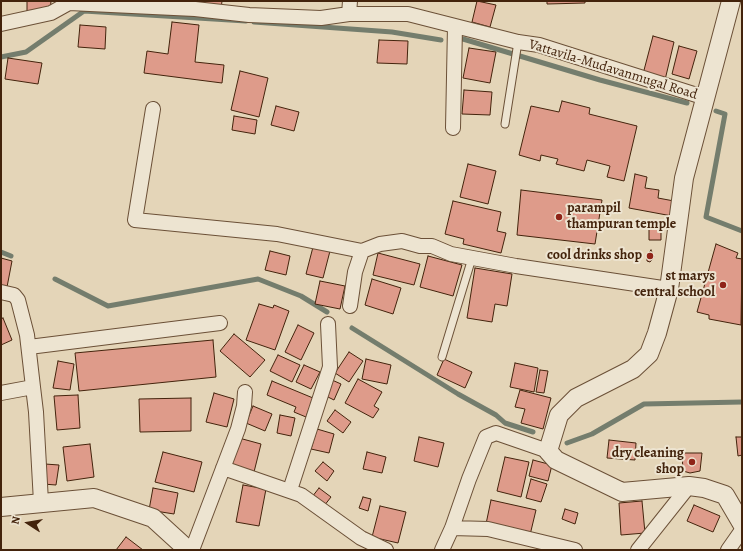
<!DOCTYPE html>
<style>
body{margin:0}
#map{position:relative;width:743px;height:551px;overflow:hidden;background:#e4d5b8;font-family:Alegreya,serif}
canvas{display:block}
.frame{position:absolute;inset:0;border:2px solid #43230c;pointer-events:none}
.north{position:absolute;left:8px;top:503px;width:40px;height:40px;-webkit-text-stroke:3px #ede4d1;paint-order:stroke;rotate:282deg;font-size:11px;font-weight:700;line-height:16px;text-align:center;color:#43230c}
.north::after{content:'';display:block;margin:auto;width:14px;height:18px;background:#43230c;clip-path:polygon(50% 0,100% 100%,50% 72%,0 100%)}
</style>
<div id="map">
<canvas width="743" height="551"></canvas>
<div class="frame"></div>
<div class="north">N</div>
</div>
<script>
const ctx = document.querySelector('canvas').getContext('2d');
ctx.lineJoin = 'round';
const shape = rows => new Path2D(rows.map(r => 'M' + r).join(''));
function strokePath(path, color, width, dash) { ctx.strokeStyle = color; ctx.lineWidth = width; ctx.lineCap = dash ? 'butt' : 'round'; ctx.setLineDash(dash || []); ctx.stroke(path); }
function paint(path, color) { ctx.fillStyle = color; ctx.fill(path, 'evenodd'); }
function drawText(font, color, halo, rows, align = 'center') {
  ctx.font = font + ' Alegreya,serif'; ctx.lineWidth = 4; ctx.setLineDash([]); ctx.textBaseline = 'middle'; ctx.strokeStyle = halo; ctx.fillStyle = color; for (const [text, x, y, turn = 0] of rows) {
    ctx.save(); ctx.translate(x, y); ctx.rotate((+turn || 0) * Math.PI / 180); ctx.textAlign = isNaN(turn) ? turn : align; if (halo) ctx.strokeText(text, 0, 0); ctx.fillText(text, 0, 0); ctx.restore();
  }
}
strokePath(shape([
 [254,22,392,32,441,40],
 [463,39,600,80,687,103],
 [1,57,26,52,84,11,246,21],
 [716,111,725,114,706,217,742,231],
 [1,252,11,256],
 [55,279,108,306,258,279,301,296,327,312],
 [352,328,458,394,496,415,505,423,533,432],
 [567,443,592,434,644,404,742,402]
]), '#747d6d', 5);
const building = shape([
 [27,1,51,1,50,13,27,12,27,1],
 [205,1,222,1,221,9,204,6,205,1],
 [477,1,496,5,490,27,472,22,477,1],
 [547,1,585,1,585,3,547,4,547,1],
 [172,22,199,25,195,62,224,65,222,83,144,73,147,51,168,54,172,22],
 [80,25,106,27,105,49,78,47,80,25],
 [653,36,674,42,665,80,643,74,653,36],
 [379,40,408,41,407,64,377,63,379,40],
 [679,46,697,51,689,79,672,74,679,46],
 [469,48,496,52,490,83,463,78,469,48],
 [8,58,42,63,38,84,5,79,8,58],
 [240,71,268,78,259,117,231,110,240,71],
 [464,90,492,92,490,115,462,114,464,90],
 [562,101,590,108,589,114,637,126,624,181,607,177,610,166,587,160,584,171,556,164,558,159,541,155,540,161,519,155,531,106,559,112,562,101],
 [276,106,299,112,294,131,271,125,276,106],
 [234,116,257,120,255,134,232,130,234,116],
 [468,164,496,171,488,204,460,197,468,164],
 [635,174,647,177,645,188,659,190,658,198,674,201,672,216,629,208,635,174],
 [521,190,602,200,595,244,517,235,521,190],
 [453,201,501,212,497,231,506,233,501,253,463,244,464,239,445,234,453,201],
 [661,224,661,240,649,240,649,225,661,224],
 [716,244,738,253,736,258,742,259,741,325,709,319,709,315,697,312,716,244],
 [313,247,330,251,323,278,306,274,313,247],
 [651,250,654,257,650,262,647,261,647,255,651,250],
 [270,251,290,256,286,275,265,270,270,251],
 [378,253,420,264,414,285,373,275,378,253],
 [428,256,462,265,453,296,420,287,428,256],
 [1,258,12,261,7,287,1,286,1,258],
 [475,268,512,274,507,306,495,304,492,322,467,318,475,268],
 [372,279,401,288,393,314,365,305,372,279],
 [320,281,345,286,340,309,315,304,320,281],
 [259,304,273,308,274,305,289,311,275,350,246,340,259,304],
 [3,318,12,340,1,345,1,319,3,318],
 [298,325,314,333,301,360,285,352,298,325],
 [234,334,265,360,250,377,220,351,234,334],
 [213,340,216,377,79,391,75,353,213,340],
 [349,352,363,361,349,382,335,373,349,352],
 [278,355,300,365,292,382,270,371,278,355],
 [366,359,391,365,387,384,362,379,366,359],
 [444,359,472,372,465,388,437,375,444,359],
 [58,361,74,364,70,390,53,388,58,361],
 [515,363,538,368,534,392,510,387,515,363],
 [304,365,320,372,311,389,296,382,304,365],
 [540,370,548,371,544,393,536,392,540,370],
 [358,379,382,392,374,406,379,409,373,418,345,403,358,379],
 [332,380,341,384,334,400,324,395,332,380],
 [272,381,313,398,306,417,294,412,296,407,267,395,272,381],
 [520,390,551,398,543,429,521,423,525,409,515,407,520,390],
 [214,393,234,399,227,427,206,422,214,393],
 [78,395,80,428,57,430,54,396,78,395],
 [191,398,191,431,140,432,139,399,191,398],
 [253,406,272,414,265,431,246,423,253,406],
 [335,410,351,422,343,433,327,421,335,410],
 [280,415,295,418,291,436,277,433,280,415],
 [317,429,334,434,329,453,311,449,317,429],
 [419,437,444,443,438,467,414,461,419,437],
 [736,437,742,437,742,455,738,456,736,437],
 [239,438,261,444,254,472,231,466,239,438],
 [609,440,636,443,635,460,607,458,609,440],
 [90,444,94,477,67,481,63,447,90,444],
 [163,452,202,462,194,492,155,482,163,452],
 [367,452,386,457,382,473,363,469,367,452],
 [682,453,702,453,700,471,690,473,683,471,682,453],
 [505,457,529,462,521,497,497,491,505,457],
 [533,460,552,465,548,481,529,476,533,460],
 [323,462,334,471,327,481,315,471,323,462],
 [45,464,59,465,56,485,43,484,45,464],
 [531,479,547,484,541,502,526,498,531,479],
 [243,485,266,489,259,526,236,522,243,485],
 [153,488,178,493,174,514,149,510,153,488],
 [319,488,331,497,324,506,312,497,319,488],
 [363,497,371,499,368,511,359,508,363,497],
 [491,500,536,510,530,535,486,524,491,500],
 [642,501,645,533,621,535,619,503,642,501],
 [694,505,720,516,713,532,687,521,694,505],
 [380,506,406,512,398,543,372,537,380,506],
 [565,509,578,513,575,524,562,519,565,509],
 [126,537,143,550,116,550,126,537]
]);
paint(building, '#de9b8a');
strokePath(building, '#43230c', 1);
const service = shape([
 [505,124,518,42],
 [442,357,472,258]
]);
const minor = shape([
 [349,14,350,1],
 [1,24,51,13,69,3,195,9,249,15,321,18,349,14,408,14,518,42,539,45,706,98],
 [153,109,135,220,277,234,362,251],
 [453,128,455,26],
 [1,292,14,295,18,300,27,335,33,387],
 [350,306,355,272,362,251,380,244,402,241,420,246,432,246,451,254,516,266,669,289],
 [29,347,220,323],
 [1,393,33,387,36,412,41,502],
 [223,468,301,495,361,538,386,550],
 [290,490,330,367,328,324],
 [452,528,488,529,575,550],
 [192,550,238,429,244,406,245,392],
 [442,550,452,528,469,479,486,437,496,433,548,451],
 [638,550,689,486],
 [728,550,742,530]
]);
const tertiary = shape([
 [731,1,684,178,669,289,657,333,649,354,633,369,576,398,559,415,548,451,556,460,622,492,689,486,704,488,725,495,742,524],
 [1,507,94,498,153,518,188,550]
]);
strokePath(service, '#6b5037', 9);
strokePath(minor, '#6b5037', 16);
strokePath(tertiary, '#6b5037', 20);
strokePath(service, '#ede4d1', 7);
strokePath(minor, '#ede4d1', 14);
strokePath(tertiary, '#ede4d1', 18);
for (const [x, y, r, color] of [
 [559,217,4,"#8f2418"],
 [650,256,4,"#8f2418"],
 [723,285,4,"#8f2418"],
 [692,462,4,"#8f2418"]
]) { const dot = new Path2D(); dot.arc(x, y, r, 0, 2 * Math.PI); ctx.fillStyle = color; ctx.fill(dot); strokePath(dot, '#ede4d1', 1.5); }
drawText('14px', '#43230c', '#ede4d1', [
 ["Vattavila-Mudavanmugal Road",613,70,17]
]);
drawText('bold 14px', '#43230c', '#ede4d1', [
 ["parampil",567,209,"left"],
 ["thampuran temple",567,225,"left"],
 ["cool drinks shop",642,256],
 ["st marys",715,277],
 ["central school",715,293],
 ["dry cleaning",684,454],
 ["shop",684,470]
], 'right');
</script>
